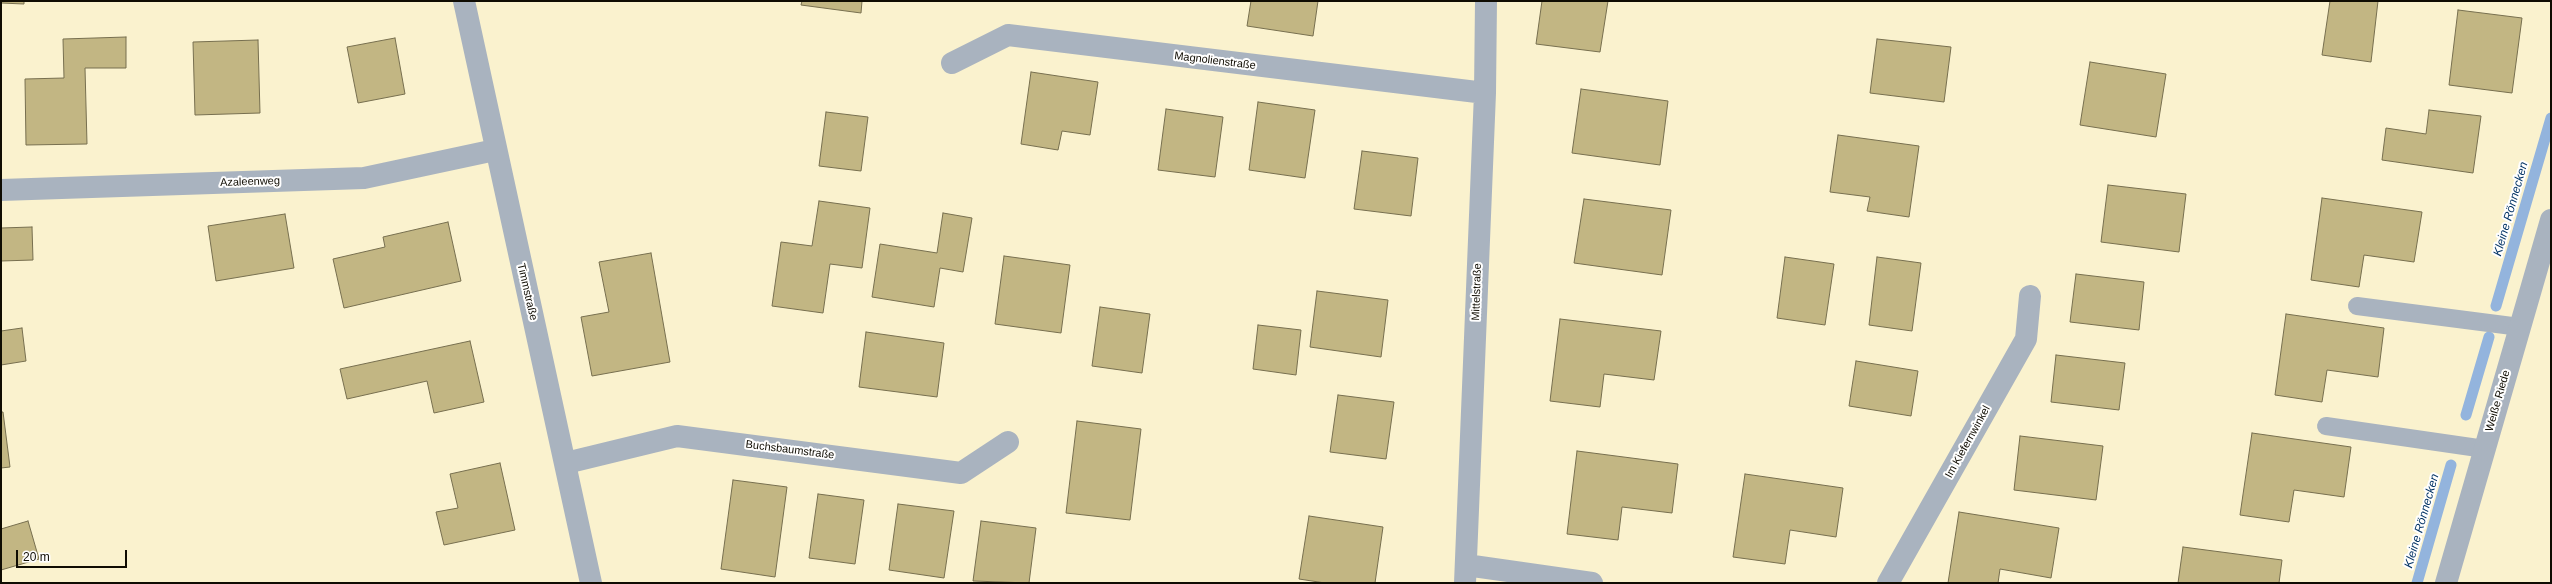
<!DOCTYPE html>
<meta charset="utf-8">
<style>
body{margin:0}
#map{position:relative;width:2552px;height:584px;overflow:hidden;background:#faf2ce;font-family:Helvetica,sans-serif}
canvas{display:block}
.frame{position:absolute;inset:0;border:2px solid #0f0c02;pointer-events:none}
.scale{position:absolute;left:16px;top:550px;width:111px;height:18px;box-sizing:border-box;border:2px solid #0f0c02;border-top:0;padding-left:5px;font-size:12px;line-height:14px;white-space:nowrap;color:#0f0c02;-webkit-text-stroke:3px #fff;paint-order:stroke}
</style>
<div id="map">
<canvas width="2552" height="584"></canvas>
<div class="frame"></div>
<div class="scale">20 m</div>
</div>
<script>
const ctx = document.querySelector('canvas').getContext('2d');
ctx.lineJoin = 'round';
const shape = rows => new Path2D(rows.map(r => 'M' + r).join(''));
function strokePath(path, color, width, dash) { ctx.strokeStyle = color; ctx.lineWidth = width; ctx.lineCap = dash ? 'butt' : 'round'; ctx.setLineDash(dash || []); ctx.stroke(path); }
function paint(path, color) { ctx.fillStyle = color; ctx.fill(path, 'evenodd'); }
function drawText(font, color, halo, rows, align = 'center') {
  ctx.font = font + ' Helvetica,sans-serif'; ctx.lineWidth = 4; ctx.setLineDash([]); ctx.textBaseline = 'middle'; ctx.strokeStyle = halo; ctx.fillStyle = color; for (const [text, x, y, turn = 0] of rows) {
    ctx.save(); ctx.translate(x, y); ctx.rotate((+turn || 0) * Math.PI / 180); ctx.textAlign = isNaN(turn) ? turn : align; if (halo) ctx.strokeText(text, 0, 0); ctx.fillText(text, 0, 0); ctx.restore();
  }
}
strokePath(shape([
 [2496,306,2551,118],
 [2466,415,2489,337],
 [2417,583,2451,465]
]), '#93b4dd', 11);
const building = shape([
 [1,1,24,1,24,4,1,3,1,1],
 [802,1,862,1,861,13,801,5,802,1],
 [1251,1,1318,1,1313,36,1247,26,1251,1],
 [1542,1,1608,1,1600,52,1536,44,1542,1],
 [2330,1,2378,1,2371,62,2322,55,2330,1],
 [2458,10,2522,18,2512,93,2449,85,2458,10],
 [126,37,126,68,85,68,87,144,26,145,25,79,64,78,63,39,126,37],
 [395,38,405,94,358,103,347,47,395,38],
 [1877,39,1951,47,1944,102,1870,93,1877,39],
 [258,40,260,113,195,115,193,42,258,40],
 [2090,62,2166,74,2156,137,2080,125,2090,62],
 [1031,72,1098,82,1090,135,1062,131,1058,150,1021,144,1031,72],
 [1581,89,1668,101,1660,165,1572,153,1581,89],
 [1258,102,1315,110,1305,178,1249,170,1258,102],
 [1166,109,1223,117,1215,177,1158,170,1166,109],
 [2429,110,2481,116,2473,173,2382,160,2386,128,2426,134,2429,110],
 [826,112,868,117,861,171,819,166,826,112],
 [1838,135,1919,146,1909,217,1867,211,1870,197,1830,192,1838,135],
 [1362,151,1418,158,1411,216,1354,209,1362,151],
 [2108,185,2186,194,2179,252,2101,242,2108,185],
 [2322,198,2422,212,2414,262,2364,255,2359,287,2311,280,2322,198],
 [1584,199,1671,210,1662,275,1574,263,1584,199],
 [819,201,870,208,862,268,830,264,823,313,772,306,781,242,812,246,819,201],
 [943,213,972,218,963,272,940,268,934,307,872,297,880,244,937,253,943,213],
 [285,214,294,268,216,281,208,226,285,214],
 [448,222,461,281,344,308,333,259,385,247,383,237,448,222],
 [32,227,33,260,1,261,1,228,32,227],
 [651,253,670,362,592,376,581,317,609,312,599,262,651,253],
 [1004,256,1070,265,1061,333,995,324,1004,256],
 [1785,257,1834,264,1825,325,1777,318,1785,257],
 [1877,257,1921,263,1912,331,1869,325,1877,257],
 [2076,274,2144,282,2139,330,2070,322,2076,274],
 [1317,291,1388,300,1381,357,1310,347,1317,291],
 [1100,307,1150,314,1142,373,1092,366,1100,307],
 [2286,314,2384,328,2378,377,2327,370,2322,402,2275,395,2286,314],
 [1560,319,1661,331,1654,380,1604,374,1600,407,1550,401,1560,319],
 [1258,325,1301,330,1296,375,1253,369,1258,325],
 [22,328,26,361,1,365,1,331,22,328],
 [866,332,944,343,937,397,859,387,866,332],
 [470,341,484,402,434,413,427,381,347,399,340,369,470,341],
 [2056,355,2125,363,2119,410,2051,402,2056,355],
 [1856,361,1918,371,1911,416,1849,406,1856,361],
 [1338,395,1394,402,1386,459,1330,452,1338,395],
 [1,412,3,412,10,467,1,468,1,412],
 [1077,421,1141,429,1130,520,1066,513,1077,421],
 [2252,433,2351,447,2344,497,2294,490,2289,522,2240,515,2252,433],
 [2020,436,2103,446,2096,500,2014,490,2020,436],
 [1577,451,1678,464,1672,513,1622,507,1618,540,1567,534,1577,451],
 [500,463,515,530,444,545,436,512,458,508,450,474,500,463],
 [1745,474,1843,488,1836,537,1790,530,1785,564,1733,557,1745,474],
 [733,480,787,487,775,577,721,569,733,480],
 [818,494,864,500,855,564,809,558,818,494],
 [898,504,954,511,944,578,889,570,898,504],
 [1959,512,2059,528,2051,578,2000,569,1998,583,1948,583,1959,512],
 [1309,516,1383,527,1375,583,1325,583,1299,579,1309,516],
 [28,521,39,559,1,570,1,529,28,521],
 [981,521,1036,528,1029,583,973,581,981,521],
 [2183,547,2282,560,2279,583,2178,583,2183,547]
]);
paint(building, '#c2b683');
strokePath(building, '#776f4f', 1);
strokePath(shape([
 [2357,306,2520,327],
 [2326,426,2485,449]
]), '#a9b3bf', 18);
strokePath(shape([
 [464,1,591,583],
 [952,63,1008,35,1485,93],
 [1,190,364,178,495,150],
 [566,463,677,436,961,473,1008,442],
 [1466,565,1592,583],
 [1465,583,1485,93,1486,1],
 [1888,583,2026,339,2030,296],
 [2446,583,2551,220]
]), '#a9b3bf', 22);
drawText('11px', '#0f0c02', '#fff', [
 ["Magnolienstraße",1215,61,7],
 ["Azaleenweg",250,182,-2],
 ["Timmstraße",527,292,77],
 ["Mittelstraße",1477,292,-88],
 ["Weiße Riede",2498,401,-74],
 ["Im Kiefernwinkel",1968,442,-61],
 ["Buchsbaumstraße",790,450,7]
]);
drawText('italic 12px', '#053566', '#fff', [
 ["Kleine Rönnecken",2511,209,-74],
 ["Kleine Rönnecken",2422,521,-74]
]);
</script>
